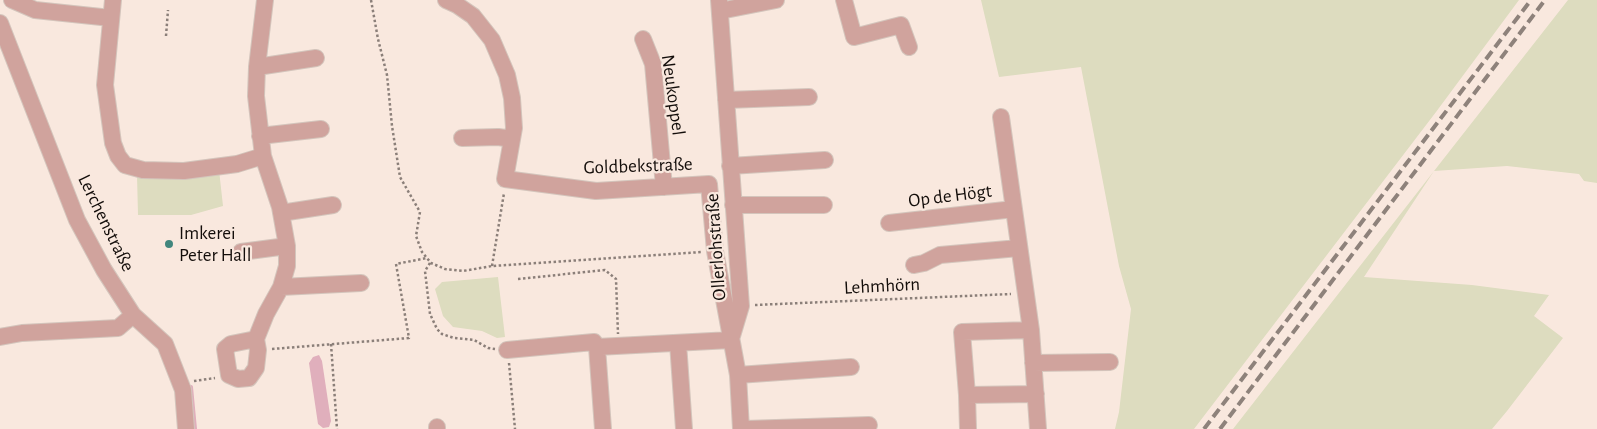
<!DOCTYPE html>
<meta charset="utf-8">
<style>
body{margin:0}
canvas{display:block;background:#f9e8de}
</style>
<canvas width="1597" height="429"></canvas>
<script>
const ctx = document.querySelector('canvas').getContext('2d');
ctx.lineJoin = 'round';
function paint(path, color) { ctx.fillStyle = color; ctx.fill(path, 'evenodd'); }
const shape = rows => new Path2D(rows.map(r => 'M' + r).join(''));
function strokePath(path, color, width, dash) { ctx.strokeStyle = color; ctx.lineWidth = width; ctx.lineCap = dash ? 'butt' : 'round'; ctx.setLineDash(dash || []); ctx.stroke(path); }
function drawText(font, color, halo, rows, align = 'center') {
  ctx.font = font + ' "Alegreya Sans",sans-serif'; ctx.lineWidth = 4.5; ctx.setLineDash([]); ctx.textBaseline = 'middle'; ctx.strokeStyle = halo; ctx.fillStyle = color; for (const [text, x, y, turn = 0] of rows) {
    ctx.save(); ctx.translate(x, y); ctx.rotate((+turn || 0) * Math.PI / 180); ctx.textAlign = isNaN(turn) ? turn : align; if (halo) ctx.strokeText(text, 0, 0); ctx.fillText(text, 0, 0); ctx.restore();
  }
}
paint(shape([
 [981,0,1519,0,1436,112,1194,429,1115,429,1119,412,1131,309,1119,266,1081,67,999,77],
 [1568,0,1597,0,1597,183,1584,181,1579,174,1507,166,1434,171,1364,277,1472,285,1549,295,1534,316,1563,338,1507,411,1492,429,1233,429,1434,171],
 [219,170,223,206,191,215,138,215,137,175],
 [498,277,505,337,497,338,482,331,453,327,443,316,435,289,442,282]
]), '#dddcbf');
paint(shape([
 [319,355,322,361,331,421,329,427,323,428,318,424,309,363,313,357]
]), '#e0afbc');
strokePath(shape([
 [191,387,195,429]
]), '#e0afbc', 4);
const minor = shape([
 [12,0,35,10,111,18],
 [113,0,105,85,113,143,118,156,125,165,143,170,184,171,237,164,263,156,256,96,257,67,265,0],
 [446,0,457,5,473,16,492,40,507,75,512,98,514,128,505,179,596,191,709,184,715,251,738,375,741,429],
 [719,0,741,306,732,336],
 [844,0,854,37,901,25,909,47],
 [720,11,776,0],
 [0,23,77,220,104,270,133,315,165,344,183,390,186,429],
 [643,39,653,64,664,187],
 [257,67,316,58],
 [726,100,809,97],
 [1001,117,1031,330,1038,429],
 [260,136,321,129],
 [462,138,498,137,512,139],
 [730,166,825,160],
 [733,205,824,205],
 [281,213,333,205],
 [889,223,1014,209],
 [241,252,287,246],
 [914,265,924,263,940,255,1019,248],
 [281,287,361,283],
 [0,337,22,333,118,328,133,315],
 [256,339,258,350,256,368,249,378,238,379,229,375,225,349,231,344,256,339,266,314,281,287,287,266,287,246,280,207,263,156],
 [678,343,684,429],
 [507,350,594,342,597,347],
 [1033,363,1110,362],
 [738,375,851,367],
 [967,395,962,332,1031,330],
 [437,427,437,429],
 [603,429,597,347,731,340],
 [745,429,869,425],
 [968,429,967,395,1036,394]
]);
strokePath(minor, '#d4c5bc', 18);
strokePath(shape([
 [371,0,378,39,387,75,392,126,400,177,420,212,416,236,422,252,431,263,445,269,463,271,492,266,702,252],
 [166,36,168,10],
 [430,263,425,271,430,314,437,329,442,334,454,338,474,340,488,348,495,349],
 [492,266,504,193],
 [518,279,605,270,616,279,618,334],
 [755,305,1011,294],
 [331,344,337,429],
 [272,349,409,338,396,264,427,258],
 [509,363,515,429],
 [194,381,215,378]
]), '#8b7f79', 2.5, [2.5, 2.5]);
strokePath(minor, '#d0a39d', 16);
strokePath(shape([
 [1204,429,1531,0],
 [1220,429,1545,0]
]), '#8e827b', 4, [10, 5]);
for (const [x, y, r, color] of [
 [169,244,5,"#41867d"]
]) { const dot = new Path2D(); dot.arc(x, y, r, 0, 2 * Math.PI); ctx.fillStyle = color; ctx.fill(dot); strokePath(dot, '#f9e8de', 2); }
drawText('19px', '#130d0a', '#f9e8de', [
 ["Neukoppel",673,95,82],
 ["Goldbekstraße",638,166,-2],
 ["Op de Högt",950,196,-7],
 ["Lerchenstraße",106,223,64],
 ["Ollerlohstraße",716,247,-94],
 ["Lehmhörn",882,286,-3]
]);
drawText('19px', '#130d0a', '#f9e8de', [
 ["Imkerei",179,233],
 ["Peter Hall",179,255]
], 'left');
</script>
